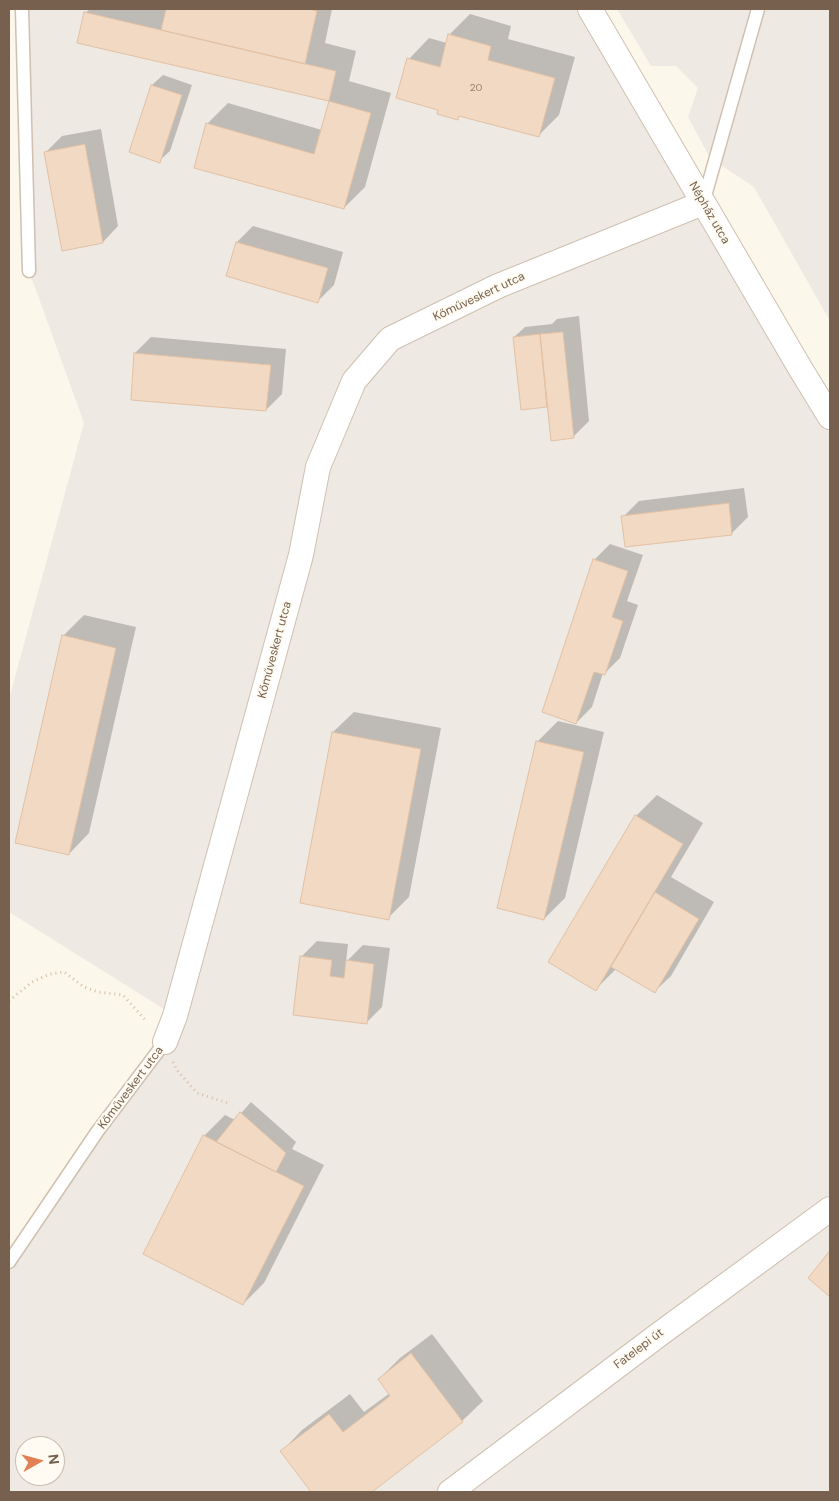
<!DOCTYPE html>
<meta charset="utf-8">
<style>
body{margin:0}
#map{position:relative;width:839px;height:1501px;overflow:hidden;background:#fcf7eb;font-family:"DM Sans",sans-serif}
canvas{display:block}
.frame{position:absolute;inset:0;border:10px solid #77604e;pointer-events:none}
.north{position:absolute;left:15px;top:1436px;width:50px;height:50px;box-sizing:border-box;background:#fffbf2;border:1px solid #c9bdb0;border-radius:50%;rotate:83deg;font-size:14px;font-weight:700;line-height:20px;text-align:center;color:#77604e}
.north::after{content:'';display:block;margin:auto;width:18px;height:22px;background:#e18055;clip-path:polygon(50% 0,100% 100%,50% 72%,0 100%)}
</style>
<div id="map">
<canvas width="839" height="1501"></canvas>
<div class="frame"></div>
<div class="north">N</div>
</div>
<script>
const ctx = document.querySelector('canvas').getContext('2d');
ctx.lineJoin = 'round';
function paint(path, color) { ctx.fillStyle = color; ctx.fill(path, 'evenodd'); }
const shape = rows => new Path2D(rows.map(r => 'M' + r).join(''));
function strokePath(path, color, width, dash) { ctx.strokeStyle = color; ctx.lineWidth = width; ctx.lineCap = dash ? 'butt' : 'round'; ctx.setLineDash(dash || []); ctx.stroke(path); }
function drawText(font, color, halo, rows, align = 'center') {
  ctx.font = font + ' "DM Sans",sans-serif'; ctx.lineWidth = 4; ctx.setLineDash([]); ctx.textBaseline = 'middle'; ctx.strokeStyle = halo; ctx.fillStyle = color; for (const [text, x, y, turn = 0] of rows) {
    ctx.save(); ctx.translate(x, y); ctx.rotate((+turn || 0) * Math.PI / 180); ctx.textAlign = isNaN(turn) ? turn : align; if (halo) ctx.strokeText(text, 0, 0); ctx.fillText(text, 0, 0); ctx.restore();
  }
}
paint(shape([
 [22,9,577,9,703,203,830,410,830,1199,438,1492,9,1492,9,1262,175,1016,9,912,9,699,84,423,29,271],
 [25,1446,55,1446,55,1476,25,1476],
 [617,9,830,9,830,321,754,187,710,158,688,117,698,88,676,66,651,66],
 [830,1209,830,1492,439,1492]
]), '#eee9e3');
paint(shape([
 [90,9,332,9,325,43,356,51,349,81,391,93,365,187,344,208,207,124,228,103,322,130,330,101,78,42,85,13],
 [470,14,511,26,508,39,575,57,559,115,538,136,461,115,458,118,439,109,409,59,429,38,447,43,449,35],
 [163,75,192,85,170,151,159,161,130,152,152,85],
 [101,129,118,226,103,242,46,152,62,136],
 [253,226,343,252,334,285,318,301,237,242],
 [579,316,589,421,573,437,548,406,522,409,514,337,525,327,552,324,557,319],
 [151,337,286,349,282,394,266,410,135,353],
 [744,488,748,517,732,533,626,546,623,517,639,501],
 [610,544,643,555,627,601,638,605,620,658,604,674,603,673,592,707,576,723,594,560],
 [84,615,136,627,89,833,69,854,63,636],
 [354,712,441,728,409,897,388,918,333,732],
 [558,721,604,732,565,898,544,919,498,908,538,741],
 [657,795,703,823,671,877,714,902,671,976,655,991,616,969,596,989,636,816],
 [317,941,348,944,346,962,363,945,390,948,382,1007,366,1023,301,957],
 [251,1102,296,1142,292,1149,324,1165,264,1283,243,1304,204,1136,225,1115,235,1120],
 [432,1334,483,1401,462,1421,370,1492,313,1492,282,1451,302,1430,350,1394,364,1412,390,1393,379,1379,400,1358]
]), '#0003');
const building = shape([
 [166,9,309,9,317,11,305,64,161,30,166,9],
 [84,12,336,71,329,101,77,43,84,12],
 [448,34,491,46,488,60,555,78,539,137,459,116,458,120,437,114,438,110,396,98,407,58,440,67,448,34],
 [151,85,182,95,160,163,129,152,151,85],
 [329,101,371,113,344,209,194,168,206,123,314,154,329,101],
 [85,144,103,243,62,251,44,152,85,144],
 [236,242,328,268,318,303,226,276,236,242],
 [563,332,574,438,551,441,540,334,563,332],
 [540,334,547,407,521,410,513,337,540,334],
 [134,353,271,365,266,411,131,400,134,353],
 [729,503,732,535,625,547,621,516,729,503],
 [593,559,628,571,612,617,623,621,605,675,594,672,576,724,542,712,593,559],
 [62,635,116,648,69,855,15,843,62,635],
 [332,732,421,749,389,920,300,903,332,732],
 [536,741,584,752,544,920,497,908,536,741],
 [635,815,683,844,596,991,548,962,635,815],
 [655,892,699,919,655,993,611,967,655,892],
 [300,956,332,960,330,976,344,978,346,960,374,964,367,1024,293,1015,300,956],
 [240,1112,286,1153,276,1172,216,1142,240,1112],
 [203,1135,304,1186,243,1305,143,1254,203,1135],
 [829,1252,830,1253,830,1297,808,1278,829,1252],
 [411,1353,463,1422,372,1492,311,1492,280,1451,329,1414,343,1432,390,1396,378,1379,411,1353]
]);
paint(building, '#f1d9c3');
strokePath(building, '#e3c1a4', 1);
const lane = shape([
 [22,9,29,271],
 [703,203,758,9],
 [9,1262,97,1132,165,1042]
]);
const street = shape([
 [590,9,800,368,830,417],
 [165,1042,175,1016,301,555,318,467,354,381,390,339,498,286,703,203],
 [450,1492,657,1336,830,1209]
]);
strokePath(lane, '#cfc0b0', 15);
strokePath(street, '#cfc0b0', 26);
strokePath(shape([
 [9,1001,32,982,50,974,64,972,84,987,98,992,123,995,147,1022],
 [173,1062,176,1069,197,1093,228,1103]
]), '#d7bda6', 3, [1, 4]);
strokePath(lane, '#fff', 12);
strokePath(street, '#fff', 24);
drawText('10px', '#967e6b', null, [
 ["20",476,88]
]);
drawText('12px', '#77604e', '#fffbf2', [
 ["Népház utca",709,213,60],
 ["Kőműveskert utca",479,297,-25],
 ["Kőműveskert utca",275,650,-75],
 ["Kőműveskert utca",131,1088,-53],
 ["Fatelepi út",639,1349,-37]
]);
</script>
